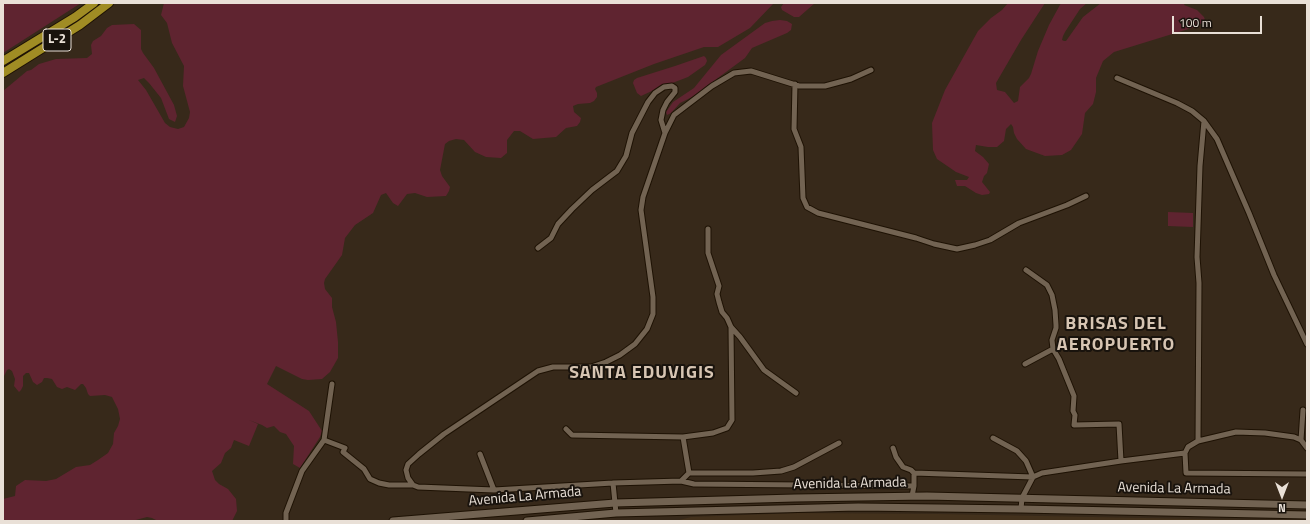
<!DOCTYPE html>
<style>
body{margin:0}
#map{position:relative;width:1310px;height:524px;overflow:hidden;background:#37291a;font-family:"Titillium Web",sans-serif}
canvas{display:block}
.frame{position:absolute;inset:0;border:4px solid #e9e0d7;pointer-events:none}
.north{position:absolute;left:1262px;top:476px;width:40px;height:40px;-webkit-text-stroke:3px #19130d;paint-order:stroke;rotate:180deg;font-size:11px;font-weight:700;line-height:16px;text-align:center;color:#e9e0d7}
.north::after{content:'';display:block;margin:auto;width:14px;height:18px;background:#e9e0d7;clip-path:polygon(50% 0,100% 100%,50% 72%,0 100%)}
.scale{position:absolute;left:1172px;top:16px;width:90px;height:18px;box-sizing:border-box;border:2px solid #e9e0d7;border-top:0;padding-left:5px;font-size:12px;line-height:14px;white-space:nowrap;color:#e9e0d7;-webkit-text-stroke:3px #19130d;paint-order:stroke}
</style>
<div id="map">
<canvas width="1310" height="524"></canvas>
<div class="frame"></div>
<div class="north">N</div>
<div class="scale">100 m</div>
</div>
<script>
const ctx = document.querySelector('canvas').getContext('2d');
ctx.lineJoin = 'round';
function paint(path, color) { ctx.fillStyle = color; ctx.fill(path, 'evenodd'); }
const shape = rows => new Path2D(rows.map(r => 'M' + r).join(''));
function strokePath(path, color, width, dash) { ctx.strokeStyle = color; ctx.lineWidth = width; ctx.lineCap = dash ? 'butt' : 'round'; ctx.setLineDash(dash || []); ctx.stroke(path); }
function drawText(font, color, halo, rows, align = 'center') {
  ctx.font = font + ' "Titillium Web",sans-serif'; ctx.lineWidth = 4; ctx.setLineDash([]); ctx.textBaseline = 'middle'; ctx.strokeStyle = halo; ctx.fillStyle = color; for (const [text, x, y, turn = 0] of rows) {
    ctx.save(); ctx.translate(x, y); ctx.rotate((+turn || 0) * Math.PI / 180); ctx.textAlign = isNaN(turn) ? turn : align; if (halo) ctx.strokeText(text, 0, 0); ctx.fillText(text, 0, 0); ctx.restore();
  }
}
paint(shape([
 [797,513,939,514,1301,521,675,521,691,517]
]), '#43311c');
paint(shape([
 [3,3,81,3,3,53],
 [164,3,774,3,750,28,718,47,704,47,654,64,596,87,595,89,597,93,597,97,594,101,590,103,578,104,573,106,574,112,581,118,580,122,577,126,566,128,556,137,533,139,520,131,514,131,507,140,507,153,501,158,486,157,475,152,464,140,456,139,449,141,445,144,440,170,442,176,450,187,449,191,446,196,427,197,415,193,407,194,398,206,393,203,386,193,381,195,373,213,355,225,345,238,342,255,325,279,324,283,325,289,332,298,332,307,336,322,338,342,338,358,330,372,322,379,308,380,302,379,276,366,267,384,309,411,322,431,320,437,300,468,293,464,294,446,286,434,280,432,274,426,267,428,262,425,249,420,258,424,249,446,234,440,231,448,225,453,221,463,212,471,215,480,219,484,228,489,236,499,237,511,232,521,158,521,152,518,147,517,132,521,3,521,3,499,15,496,16,486,25,480,46,481,56,479,76,467,90,465,98,460,108,453,113,444,114,433,118,426,120,419,118,409,112,397,105,395,90,396,88,394,86,388,83,384,81,384,75,390,67,387,62,389,57,387,52,379,47,378,44,378,42,382,37,385,33,382,29,373,26,373,23,376,23,386,21,390,19,392,14,386,15,379,12,371,9,369,7,370,3,378,3,91,27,71,31,70,39,64,56,59,87,58,92,54,91,45,93,41,101,36,107,28,112,25,134,24,141,30,141,49,143,53,154,68,174,105,177,116,175,122,169,119,161,98,149,83,144,78,138,80,146,90,165,123,170,127,178,129,184,127,189,118,190,112,183,86,184,66,172,43,167,23,161,15],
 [784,3,815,3,799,17,794,17,782,10,781,7],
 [1008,3,1045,3,1021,40,996,83,997,90,1005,92,1014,103,1018,101,1020,87,1029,78,1031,74,1038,51,1049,25,1061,3,1087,3,1080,9,1065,32,1063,36,1062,40,1064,41,1066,41,1083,17,1101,3,1185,3,1184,5,1197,10,1204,17,1205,20,1204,22,1195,27,1114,52,1103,61,1096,78,1096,92,1093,104,1085,113,1082,134,1071,150,1062,155,1045,156,1026,149,1017,139,1014,133,1013,127,1011,124,1006,129,1004,141,997,147,988,147,976,145,975,151,983,157,989,164,987,173,984,176,982,182,990,192,989,194,982,195,976,193,965,186,957,186,955,180,967,180,969,177,956,172,937,159,933,150,932,123,945,90,978,31,991,18,1002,10],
 [780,20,787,21,792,24,791,30,787,33,752,48,745,58,692,97,680,103,671,113,667,115,666,112,673,102,694,88,721,55,765,23,772,21],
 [704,56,706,58,707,61,705,65,688,77,654,90,641,96,637,93,633,83,634,80,637,78,675,66],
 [1168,212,1193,213,1193,227,1168,226]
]), '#5f2430');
const minor = shape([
 [871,70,851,79,825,86,799,86,751,71,734,73,712,86,674,115,665,133,643,197,641,210,653,297,653,314,647,329,635,344,620,355,606,362,591,367,553,367,538,371,444,434,419,454,408,464,406,470,408,478,413,485,418,487,494,490,613,483,681,481,694,484,914,486],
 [1117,78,1177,103,1192,111,1204,121,1217,139,1249,213,1274,275,1307,344],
 [795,84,794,129,801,147,803,198,807,207,818,213,916,238,934,244,957,249,975,245,990,240,1019,223,1067,205,1086,196],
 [538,248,551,238,558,224,572,209,592,190,617,171,626,156,632,133,648,102,655,93,664,87,672,86,675,88,675,92,667,102,663,110,661,120,665,133],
 [1026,270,1047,285,1052,295,1055,310,1056,325,1056,328,1052,340,1053,349,1059,359,1074,396,1073,411,1075,415,1074,425,1119,424,1121,461],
 [731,327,740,337,764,370,796,393],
 [1025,364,1053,349],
 [566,429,572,435,683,437,713,433,727,428,732,420,731,327,727,318,722,312,719,302,717,294,719,286,708,253,708,229],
 [324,440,345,448,343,452,364,469,370,479,379,483,389,485,413,485],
 [1301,440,1303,410],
 [1198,441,1199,283,1197,257,1200,166,1204,121],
 [893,448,896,457,903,467,911,470,914,473,914,486,912,496],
 [1185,453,1186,473,1307,474],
 [480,454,494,490],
 [689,473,753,473,781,471,794,467,839,443],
 [914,473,1033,477,1026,461,1017,451,993,438],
 [681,481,689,473,683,437],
 [613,483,616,513],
 [1021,509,1022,498,1033,477,1042,473,1121,461,1185,453,1188,447,1198,441,1236,432,1265,433,1294,437,1301,440,1307,448],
 [286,521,286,513,302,471,324,440,332,384]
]);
const secondary = shape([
 [393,521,615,503,795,498,927,496,1307,505],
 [527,521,616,513,858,507,1021,509,1307,515]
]);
const trunk = shape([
 [3,61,75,17,94,3],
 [3,73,80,25,109,3]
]);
strokePath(minor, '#1e1204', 7);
strokePath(secondary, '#1e1204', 9);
strokePath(trunk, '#1e1204', 10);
strokePath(minor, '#726352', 5);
strokePath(secondary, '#726352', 7);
strokePath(trunk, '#a08c24', 8);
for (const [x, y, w] of [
 [57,40,28]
]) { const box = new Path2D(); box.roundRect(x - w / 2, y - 11, w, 22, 3); ctx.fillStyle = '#19130d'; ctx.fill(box); strokePath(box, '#e9e0d7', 1); }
drawText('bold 13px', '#e9e0d7', null, [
 ["L-2",57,40]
]);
drawText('14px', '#e9e0d7', '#19130d', [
 ["Avenida La Armada",850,484,-1],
 ["Avenida La Armada",1174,489,1],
 ["Avenida La Armada",525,497,-5]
]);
ctx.letterSpacing = '1px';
drawText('bold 18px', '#d7c5b3', '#19130d', [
 ["BRISAS DEL",1116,325],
 ["AEROPUERTO",1116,346],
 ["SANTA EDUVIGIS",642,374]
]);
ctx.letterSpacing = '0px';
</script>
